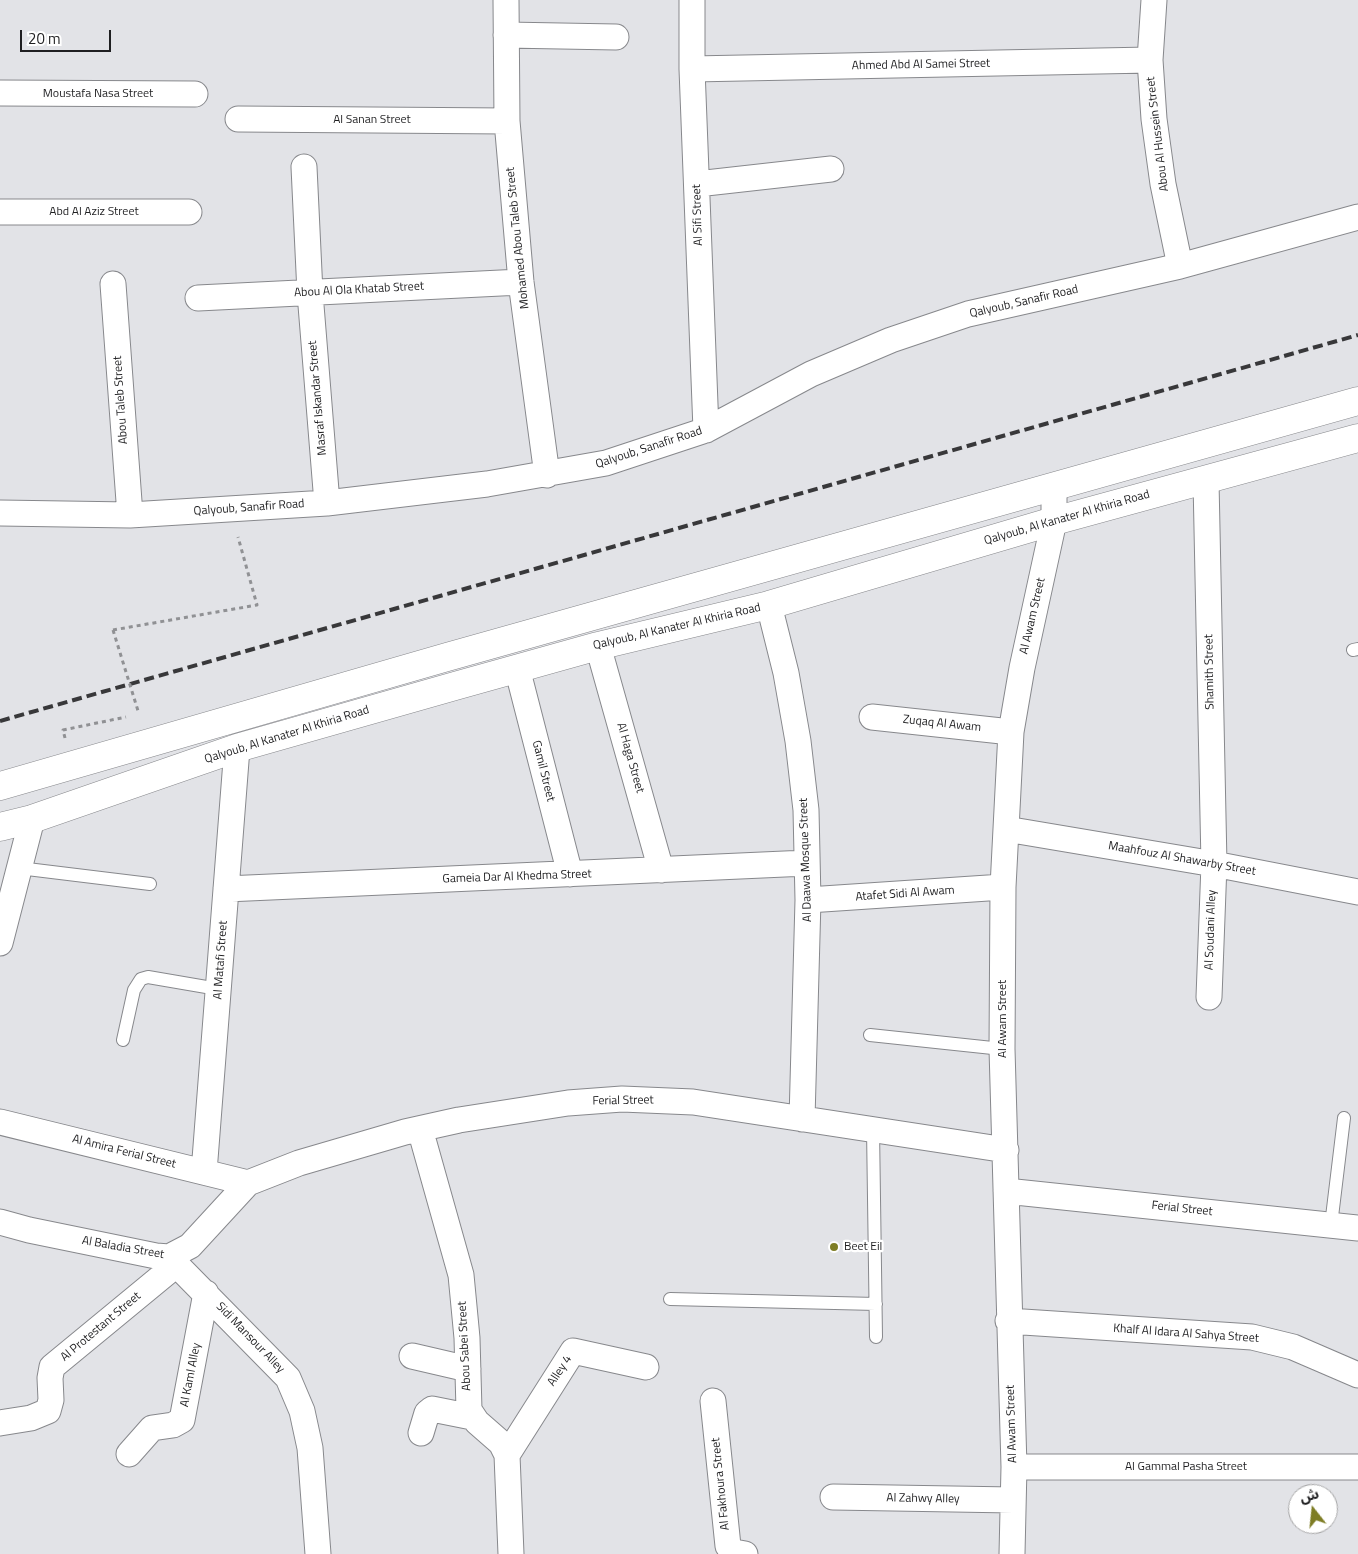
<!DOCTYPE html>
<meta charset="utf-8">
<style>
body{margin:0}
#map{position:relative;width:1358px;height:1554px;overflow:hidden;background:#e2e3e7;font-family:"Titillium Web","Noto Sans Arabic",sans-serif}
canvas{display:block}
.north{position:absolute;left:1288px;top:1484px;width:50px;height:50px;box-sizing:border-box;background:#fff;border:1px solid #a5a5a6;border-radius:50%;rotate:344deg;font-size:14px;font-weight:700;line-height:20px;text-align:center;color:#1f1f21}
.north::after{content:'';display:block;margin:auto;width:18px;height:22px;background:#7e7d25;clip-path:polygon(50% 0,100% 100%,50% 72%,0 100%)}
.scale{position:absolute;left:20px;top:30px;width:91px;height:22px;box-sizing:border-box;border:2px solid #1f1f21;border-top:0;padding-left:6px;font-size:15px;line-height:18px;white-space:nowrap;color:#1f1f21;-webkit-text-stroke:4px #fff;paint-order:stroke}
</style>
<div id="map">
<canvas width="1358" height="1554"></canvas>
<div class="north">ش</div>
<div class="scale">20 m</div>
</div>
<script>
const ctx = document.querySelector('canvas').getContext('2d');
ctx.lineJoin = 'round';
const shape = rows => new Path2D(rows.map(r => 'M' + r).join(''));
function strokePath(path, color, width, dash) { ctx.strokeStyle = color; ctx.lineWidth = width; ctx.lineCap = dash ? 'butt' : 'round'; ctx.setLineDash(dash || []); ctx.stroke(path); }
function drawText(font, color, halo, rows, align = 'center') {
  ctx.font = font + ' "Titillium Web",sans-serif'; ctx.lineWidth = 4.5; ctx.setLineDash([]); ctx.textBaseline = 'middle'; ctx.strokeStyle = halo; ctx.fillStyle = color; for (const [text, x, y, turn = 0] of rows) {
    ctx.save(); ctx.translate(x, y); ctx.rotate((+turn || 0) * Math.PI / 180); ctx.textAlign = isNaN(turn) ? turn : align; if (halo) ctx.strokeText(text, 0, 0); ctx.fillText(text, 0, 0); ctx.restore();
  }
}
const service = shape([
 [1353,650,1358,649],
 [19,868,150,884],
 [870,1035,1002,1049],
 [123,1040,134,990,141,979,148,977,218,989],
 [873,1129,876,1337],
 [1331,1225,1344,1118],
 [670,1299,876,1304]
]);
const minor = shape([
 [506,0,507,121,521,282,547,475],
 [692,0,692,69,706,430],
 [1154,0,1150,60,1154,119,1163,184,1180,266],
 [506,35,616,37],
 [692,69,1150,60],
 [0,93,195,94],
 [238,119,507,121],
 [304,167,310,293,327,503],
 [697,184,831,169],
 [0,212,189,212],
 [113,284,130,515],
 [198,298,521,282],
 [1206,481,1214,864,1209,997],
 [0,513,130,515,327,503,487,484,606,463,706,430,811,374,891,340,968,314,1180,266,1358,217],
 [769,605,786,673,798,741,806,810,808,900,802,1119],
 [598,646,661,870],
 [517,668,570,874],
 [872,717,1011,732],
 [1006,829,1214,864,1358,892],
 [226,889,807,863],
 [808,900,1003,887],
 [0,943,32,819],
 [0,1122,248,1183],
 [420,1129,461,1275,467,1338,469,1410,477,1422,501,1443,507,1455,511,1554],
 [204,1172,237,748],
 [1006,1191,1358,1228],
 [0,1222,29,1230,156,1256,169,1257,190,1246,248,1183,299,1163,405,1132,459,1120,568,1103,622,1099,693,1102,1006,1150],
 [169,1257,288,1378,302,1411,310,1448,318,1554],
 [1008,1321,1252,1337,1293,1347,1358,1375],
 [412,1356,468,1369],
 [713,1401,728,1546,734,1552,745,1554],
 [0,1423,31,1418,48,1411,51,1400,50,1378,52,1367,177,1264],
 [421,1433,427,1413,432,1409,472,1417],
 [129,1454,152,1428,173,1425,182,1420,206,1293],
 [507,1455,573,1351,646,1367],
 [1014,1467,1358,1467],
 [833,1497,1013,1500],
 [1012,1554,1014,1467,1002,1049,1003,887,1011,732,1022,668,1054,521,1054,488]
]);
const secondary = shape([
 [0,786,447,657,1358,401],
 [0,827,32,819,237,748,455,686,598,646,769,605,1054,521,1358,438]
]);
strokePath(service, '#87888c', 14);
strokePath(minor, '#87888c', 27);
strokePath(secondary, '#87888c', 29);
strokePath(shape([
 [113,630,257,605,238,537],
 [65,738,63,730,126,717]
]), '#909194', 3, [4, 4]);
strokePath(service, '#fff', 12);
strokePath(minor, '#fff', 25);
strokePath(secondary, '#fff', 28);
strokePath(shape([
 [0,721,1358,335]
]), '#38383a', 4, [10, 5]);
strokePath(shape([
 [113,630,139,714]
]), '#909194', 3, [4, 4]);
for (const [x, y, r, color] of [
 [834,1247,5,"#7e7d25"]
]) { const dot = new Path2D(); dot.arc(x, y, r, 0, 2 * Math.PI); ctx.fillStyle = color; ctx.fill(dot); strokePath(dot, '#fff', 2); }
drawText('12px', '#1f1f21', '#fff', [
 ["Ahmed Abd Al Samei Street",921,65,-1],
 ["Moustafa Nasa Street",98,94],
 ["Al Sanan Street",372,120],
 ["Abou Al Hussein Street",1158,134,-97],
 ["Abd Al Aziz Street",94,212],
 ["Al Sifi Street",698,215,-92],
 ["Mohamed Abou Taleb Street",518,238,-96],
 ["Abou Al Ola Khatab Street",359,290,-3],
 ["Qalyoub, Sanafir Road",1024,302,-13],
 ["Masraf Iskandar Street",318,398,-95],
 ["Abou Taleb Street",121,400,-94],
 ["Qalyoub, Sanafir Road",649,448,-18],
 ["Qalyoub, Sanafir Road",249,508,-4],
 ["Qalyoub, Al Kanater Al Khiria Road",1067,518,-16],
 ["Al Awam Street",1033,616,-77],
 ["Qalyoub, Al Kanater Al Khiria Road",677,627,-13],
 ["Shamith Street",1210,672,-91],
 ["Zuqaq Al Awam",942,724,6],
 ["Qalyoub, Al Kanater Al Khiria Road",287,735,-17],
 ["Al Haga Street",630,758,74],
 ["Gamil Street",543,771,76],
 ["Maahfouz Al Shawarby Street",1182,859,10],
 ["Al Daawa Mosque Street",806,860,-92],
 ["Gameia Dar Al Khedma Street",517,877,-2],
 ["Atafet Sidi Al Awam",905,894,-4],
 ["Al Soudani Alley",1211,930,-88],
 ["Al Matafi Street",221,960,-86],
 ["Al Awam Street",1003,1019,-90],
 ["Ferial Street",623,1101,-1],
 ["Al Amira Ferial Street",124,1152,14],
 ["Ferial Street",1182,1209,6],
 ["Al Baladia Street",123,1248,10],
 ["Al Protestant Street",101,1327,-40],
 ["Khalf Al Idara Al Sahya Street",1186,1334,4],
 ["Sidi Mansour Alley",250,1338,46],
 ["Abou Sabei Street",465,1346,-93],
 ["Alley 4",560,1371,-57],
 ["Al Kaml Alley",191,1375,-79],
 ["Al Awam Street",1012,1424,-92],
 ["Al Gammal Pasha Street",1186,1467],
 ["Al Fakhoura Street",721,1484,-96],
 ["Al Zahwy Alley",923,1499,1]
]);
drawText('12px', '#1f1f21', '#fff', [
 ["Beet Eil",844,1247]
], 'left');
</script>
